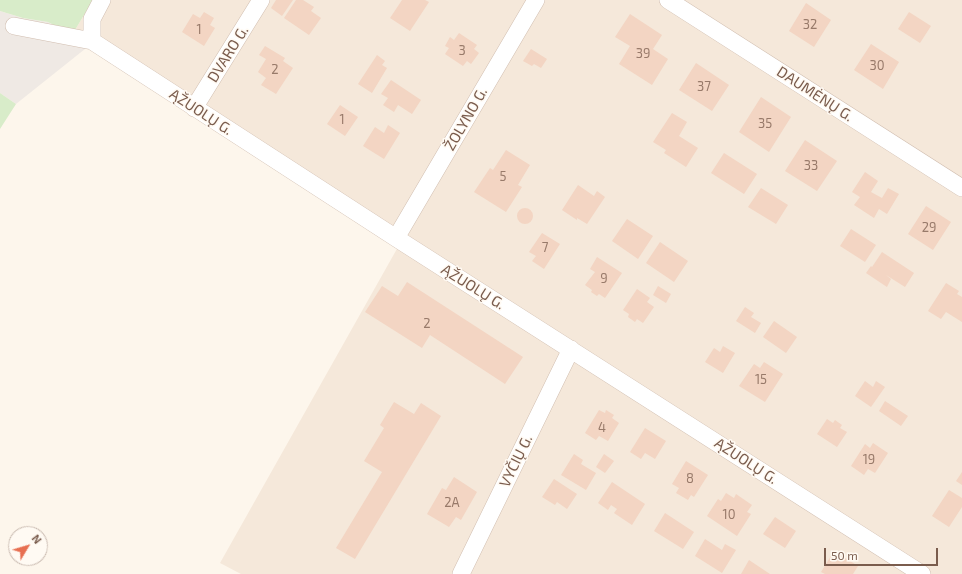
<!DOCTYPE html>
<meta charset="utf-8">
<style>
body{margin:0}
#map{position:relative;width:962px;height:574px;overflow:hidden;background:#fdf6ec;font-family:"Exo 2",sans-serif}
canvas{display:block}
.north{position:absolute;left:8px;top:526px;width:40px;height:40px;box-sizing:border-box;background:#fffaf3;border:1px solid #cabbb1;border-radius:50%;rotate:52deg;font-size:11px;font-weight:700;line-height:16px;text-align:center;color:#7a5c4d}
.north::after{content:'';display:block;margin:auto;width:14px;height:18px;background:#e76f51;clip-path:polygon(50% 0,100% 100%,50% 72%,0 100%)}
.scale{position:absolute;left:824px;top:548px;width:114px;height:18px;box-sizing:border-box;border:2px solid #7a5c4d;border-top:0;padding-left:5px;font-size:12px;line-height:14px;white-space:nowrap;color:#7a5c4d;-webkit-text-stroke:3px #fffaf3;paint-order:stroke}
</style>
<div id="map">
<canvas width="962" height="574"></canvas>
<div class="north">N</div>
<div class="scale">50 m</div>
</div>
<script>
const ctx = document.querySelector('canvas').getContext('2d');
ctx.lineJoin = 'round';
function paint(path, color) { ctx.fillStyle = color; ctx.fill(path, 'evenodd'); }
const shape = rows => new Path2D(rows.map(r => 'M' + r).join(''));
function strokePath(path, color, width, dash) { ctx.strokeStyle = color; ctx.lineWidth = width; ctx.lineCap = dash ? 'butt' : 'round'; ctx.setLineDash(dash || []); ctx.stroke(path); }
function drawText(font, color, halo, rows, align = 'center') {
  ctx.font = font + ' "Exo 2",sans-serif'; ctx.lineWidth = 3; ctx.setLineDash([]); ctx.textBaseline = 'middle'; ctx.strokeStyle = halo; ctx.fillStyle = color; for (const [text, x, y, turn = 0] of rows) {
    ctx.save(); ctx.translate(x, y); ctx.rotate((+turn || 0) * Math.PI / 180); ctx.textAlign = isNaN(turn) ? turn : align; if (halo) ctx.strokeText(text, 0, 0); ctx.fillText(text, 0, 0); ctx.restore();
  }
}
paint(shape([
 [93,0,962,0,962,574,241,574,220,563,398,247,72,35]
]), '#f5e8da');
paint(shape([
 [0,11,23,18,48,22,90,45,16,104,0,93]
]), '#efe9e4');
paint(shape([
 [0,0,93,0,72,35,48,22,23,18,0,11],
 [0,93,16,104,0,129]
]), '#d8ecc9');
paint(shape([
 [276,0,293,0,282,16,271,8],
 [296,0,303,0,314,7,311,11,321,18,309,35,284,18],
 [402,0,425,0,429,2,410,31,390,18],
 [806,3,831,20,814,47,789,31],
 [204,12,214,18,210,25,215,28,204,46,182,32,193,14,200,18],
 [909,12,931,26,920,43,898,29],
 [630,14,662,35,653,49,668,59,652,85,619,64,630,46,615,37],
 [459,33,477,45,474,49,479,53,471,64,467,61,463,66,445,54,449,48,445,46,450,37,454,40],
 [871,44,899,62,883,89,854,70],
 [265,46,285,58,283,61,293,68,276,94,261,85,266,78,258,72,266,59,259,55],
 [531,49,547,59,541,68,534,64,532,66,523,61],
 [377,55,385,61,382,65,387,68,372,93,358,84],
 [696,63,729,85,712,111,679,90],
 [391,80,421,100,412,114,398,105,394,112,383,105,388,98,381,94],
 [761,97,791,117,769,152,739,132],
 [340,105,358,117,345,136,327,124],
 [672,113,687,122,679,136,698,148,686,167,664,153,666,150,653,142],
 [388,125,400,133,384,159,363,146,375,127,384,133],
 [805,140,837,161,817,191,785,171],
 [506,150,530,165,518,185,522,187,506,212,474,192,490,168,493,170],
 [724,153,757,174,744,194,711,173],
 [865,172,878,181,871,192,882,198,888,188,899,194,887,214,879,209,874,218,854,205,860,197,852,192],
 [578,185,594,196,597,191,605,197,587,224,577,218,577,220,562,210],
 [761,188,788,205,776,224,748,207],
 [926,206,951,222,933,250,908,234],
 '517 216a8 8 0 1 1 16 0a8 8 0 1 1-16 0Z',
 [627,219,653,236,638,259,612,241],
 [851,229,876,245,865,262,840,246],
 [542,233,560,244,544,269,532,261,536,256,529,252],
 [660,242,688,261,674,282,646,263],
 [882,252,914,273,905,287,886,275,891,279,887,287,866,273,871,266,872,267],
 [597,257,622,273,605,298,599,294,597,296,591,292,592,290,585,285,595,272,590,269],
 [407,282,523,357,505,384,430,335,422,348,365,312,382,286,398,296],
 [946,283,959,291,957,294,962,297,962,322,946,312,941,319,928,311],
 [658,286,671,294,666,303,653,295],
 [637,289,650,298,647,302,654,307,643,323,637,319,635,322,628,317,629,314,623,310],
 [745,307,754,313,751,317,761,323,755,333,736,321],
 [774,321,797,337,786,353,763,337],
 [723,346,735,353,723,373,705,362,714,348,720,352],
 [764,362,783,374,765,402,739,386,754,364,760,368],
 [865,381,873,387,876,381,885,387,871,407,855,396],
 [885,401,908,416,901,426,879,411],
 [394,402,414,414,421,403,441,416,355,559,336,548,382,472,364,461,384,428,380,425],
 [599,410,605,413,606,410,614,415,612,418,619,423,608,441,599,436,596,440,585,433],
 [827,419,833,423,835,420,842,425,840,428,847,432,837,447,817,434],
 [645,428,666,441,655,459,645,453,641,459,630,452],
 [873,443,888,453,875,473,868,469,864,475,851,466,865,444,870,448],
 [574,454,583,460,581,464,596,473,586,490,561,475],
 [604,454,614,461,605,473,596,467],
 [686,461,708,475,694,497,691,495,688,500,676,493,679,488,672,484],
 [962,472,962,485,956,481],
 [454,477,477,492,461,520,456,517,449,527,427,514,442,488,446,490],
 [554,479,577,494,567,509,557,502,555,505,542,497],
 [612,482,645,504,632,525,614,513,617,509,611,505,608,510,598,503],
 [949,490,962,498,962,507,949,527,932,516],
 [726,493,734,498,736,494,752,505,747,512,751,514,737,536,707,516,718,499,721,501],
 [665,513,694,532,683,549,654,531],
 [775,517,796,531,785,548,763,534],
 [705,539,722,550,725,544,736,550,722,573,695,556],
 [834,551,858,566,853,574,825,574,821,572],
 [749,560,770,574,741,574]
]), '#f3d5c3');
const street = shape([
 [668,0,962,188],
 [14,26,92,41,396,238,922,574],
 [92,41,92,19,102,0],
 [194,108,261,0],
 [396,238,536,0],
 [461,574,571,349]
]);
strokePath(street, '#d1beb0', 18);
strokePath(street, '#fff', 17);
drawText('13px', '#987a6a', null, [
 ["32",810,25],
 ["1",199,30],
 ["3",462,51],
 ["39",643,54],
 ["30",877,66],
 ["2",275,70],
 ["37",704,87],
 ["1",342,120],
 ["35",765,124],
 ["33",811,166],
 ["5",503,177],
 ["29",929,228],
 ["7",545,248],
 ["9",604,279],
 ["2",427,324],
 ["15",761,380],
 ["4",602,428],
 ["19",869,460],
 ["8",690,479],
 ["2A",452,503],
 ["10",729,515]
]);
drawText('15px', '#7a5c4d', '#fffaf3', [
 ["DVARO G.",228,54,-58],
 ["DAUMĖNŲ G.",815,94,33],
 ["ĄŽUOLŲ G.",201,112,33],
 ["ŽOLYNO G.",466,119,-60],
 ["ĄŽUOLŲ G.",473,287,32],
 ["VYČIŲ G.",516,461,-64],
 ["ĄŽUOLŲ G.",746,461,33]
]);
</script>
